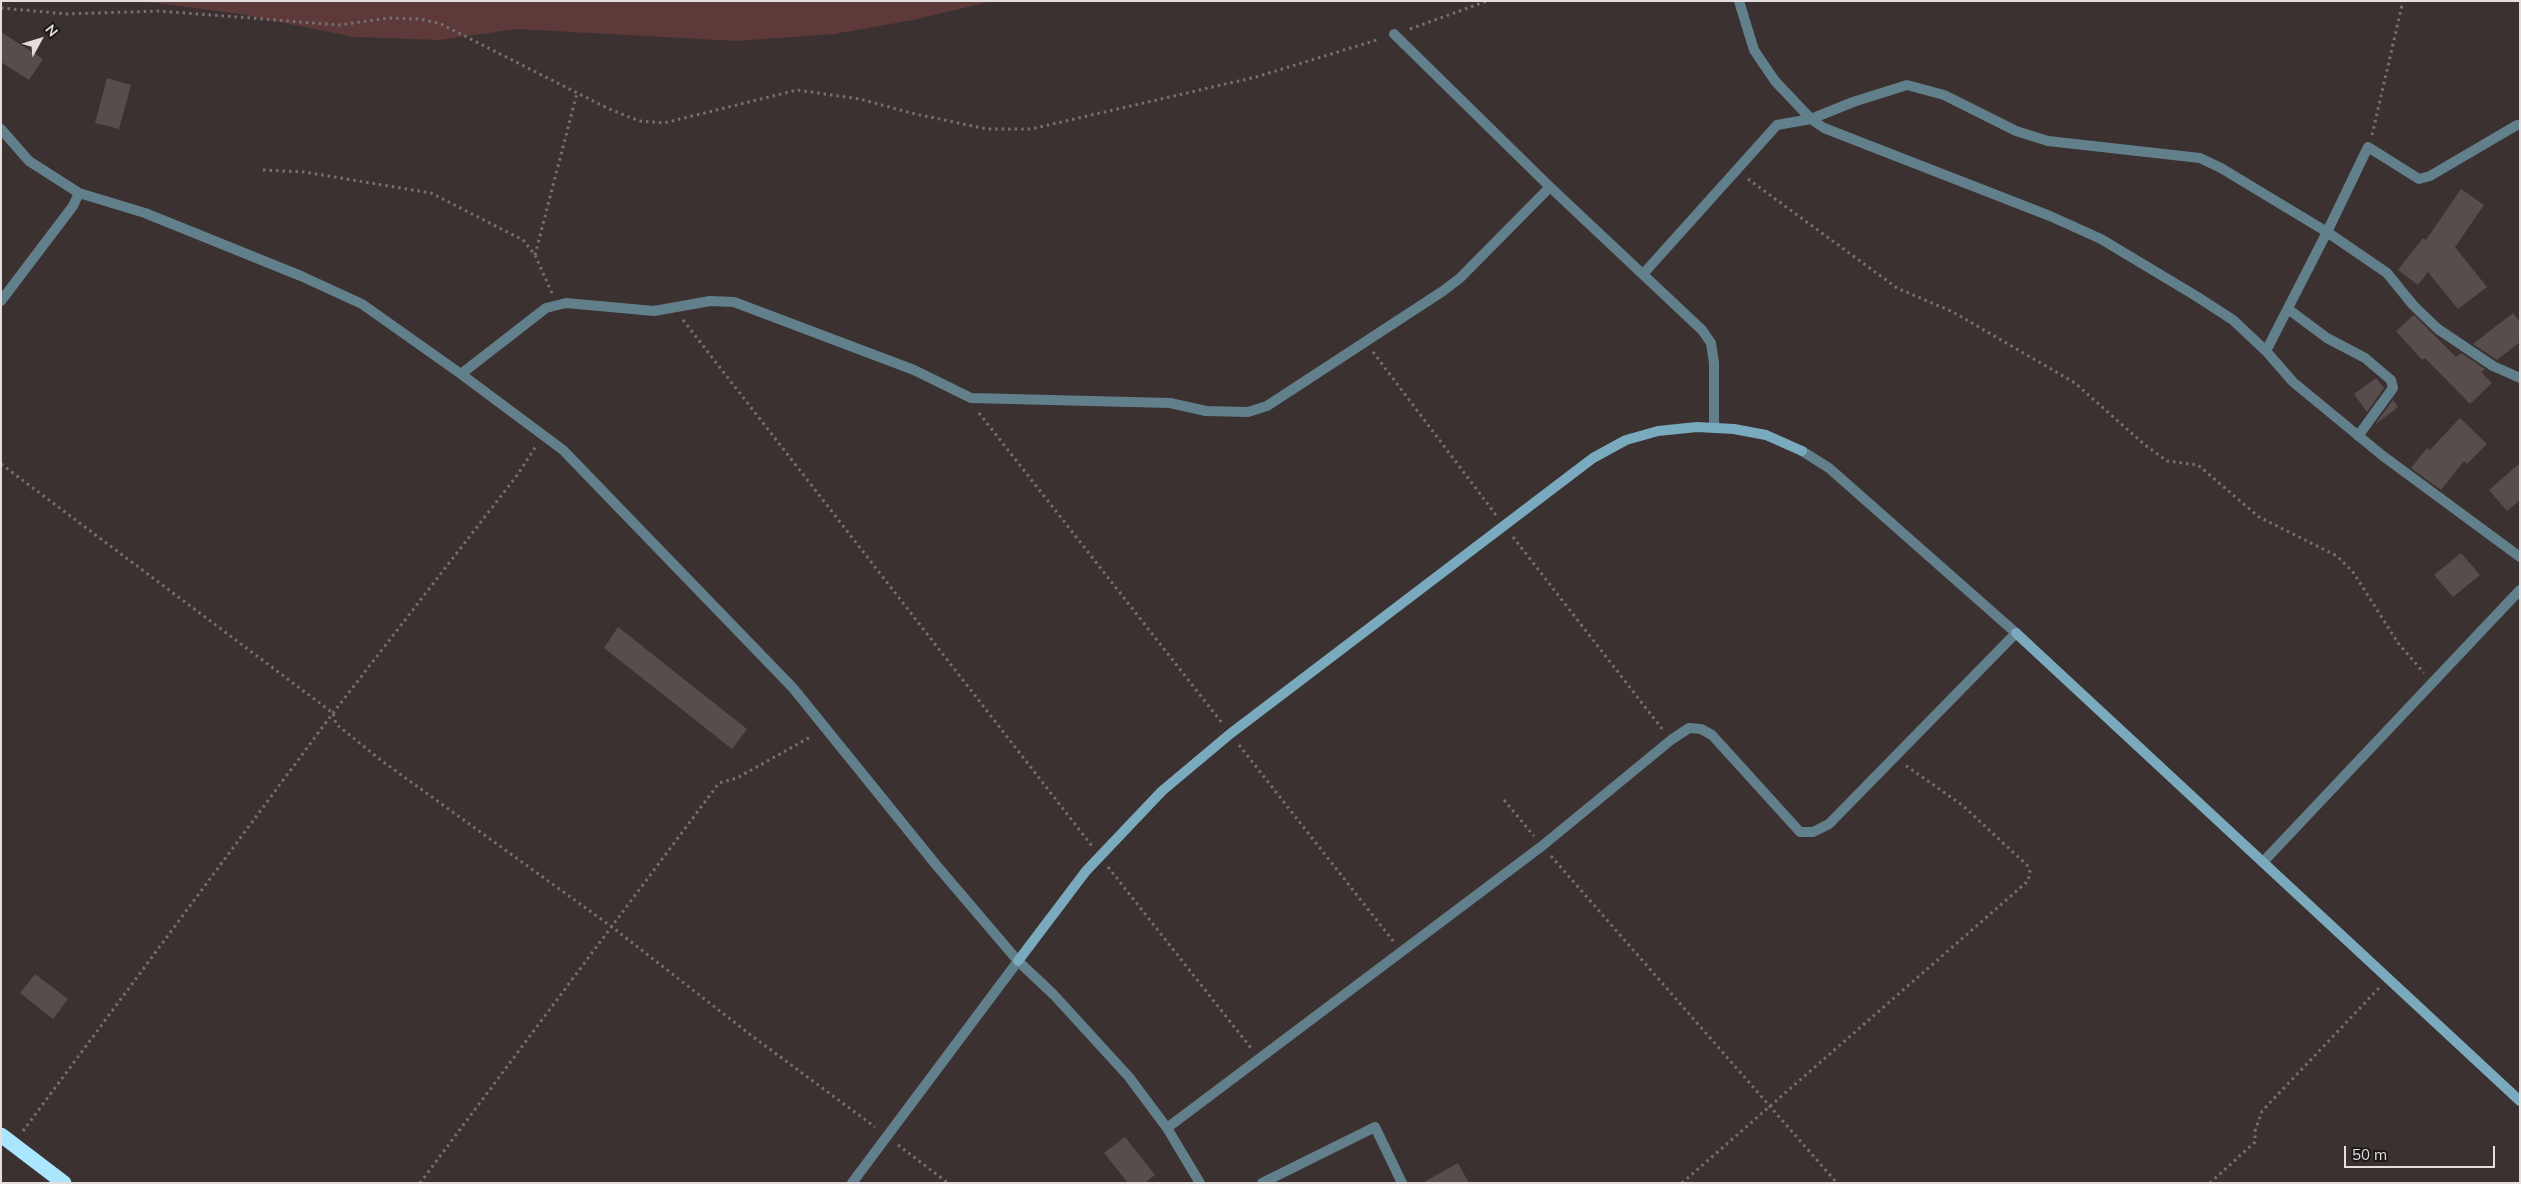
<!DOCTYPE html>
<style>
body{margin:0}
#map{position:relative;width:2521px;height:1184px;overflow:hidden;background:#3b3131;font-family:Mulish,sans-serif}
canvas{display:block}
.frame{position:absolute;inset:0;border:2px solid #e4dede;pointer-events:none}
.north{position:absolute;left:15px;top:15px;width:50px;height:50px;-webkit-text-stroke:4px #1f1a1a;paint-order:stroke;rotate:51deg;font-size:14px;font-weight:700;line-height:20px;text-align:center;color:#e4dede}
.north::after{content:'';display:block;margin:auto;width:18px;height:22px;background:#e4dede;clip-path:polygon(50% 0,100% 100%,50% 72%,0 100%)}
.scale{position:absolute;left:2344px;top:1146px;width:151px;height:22px;box-sizing:border-box;border:2px solid #e4dede;border-top:0;padding-left:6px;font-size:15px;line-height:18px;white-space:nowrap;color:#e4dede;-webkit-text-stroke:4px #1f1a1a;paint-order:stroke}
</style>
<div id="map">
<canvas width="2521" height="1184"></canvas>
<div class="frame"></div>
<div class="north">N</div>
<div class="scale">50 m</div>
</div>
<script>
const ctx = document.querySelector('canvas').getContext('2d');
ctx.lineJoin = 'round';
function paint(path, color) { ctx.fillStyle = color; ctx.fill(path, 'evenodd'); }
const shape = rows => new Path2D(rows.map(r => 'M' + r).join(''));
function strokePath(path, color, width, dash) { ctx.strokeStyle = color; ctx.lineWidth = width; ctx.lineCap = dash ? 'butt' : 'round'; ctx.setLineDash(dash || []); ctx.stroke(path); }
paint(shape([
 [140,1,992,1,913,20,834,34,736,41,517,29,439,40,354,37,241,14]
]), '#5d393a');
paint(shape([
 [1,32,43,59,29,80,1,62],
 [107,78,131,85,119,129,95,123],
 [2461,189,2484,205,2455,247,2487,287,2458,309,2428,272,2418,285,2398,270,2423,238,2426,240],
 [2513,313,2520,322,2520,342,2497,360,2473,344],
 [2414,315,2456,357,2461,353,2485,369,2481,372,2492,383,2470,404,2425,358,2422,360,2396,331],
 [2376,378,2384,388,2367,412,2354,394],
 [2393,400,2398,407,2376,424,2376,423],
 [2460,418,2487,444,2467,464,2464,461,2441,490,2411,468,2427,448,2430,450],
 [2520,463,2520,500,2507,511,2489,490],
 [2461,553,2480,575,2453,597,2434,575],
 [618,627,747,729,732,749,604,648],
 [35,974,68,999,53,1019,20,993],
 [1125,1137,1155,1175,1145,1183,1128,1183,1104,1153],
 [1458,1163,1469,1183,1422,1183]
]), '#584d4d');
strokePath(shape([
 [1,8,67,14,160,11,339,25,389,18,420,19,441,24,607,108,639,121,664,123,797,90,860,99,911,113,987,129,1031,129,1256,77,1380,39],
 [1410,29,1487,1],
 [2372,135,2403,1],
 [263,170,304,172,431,193,523,240,535,255,552,293],
 [1748,179,1897,288,1953,312,2075,383,2145,445,2167,461,2198,465,2259,517,2337,556,2353,572,2398,643,2424,673],
 [535,255,577,93],
 [683,320,1092,846],
 [1373,352,1496,515],
 [979,413,1222,723],
 [1,464,333,713,336,724,382,761,612,927,752,1036,875,1127],
 [1513,537,1663,730],
 [1239,745,1393,941],
 [1504,800,1534,836],
 [1551,856,1837,1183],
 [1108,867,1251,1048],
 [23,1131,333,713,518,474,536,446],
 [898,1145,948,1183],
 [420,1183,719,783,737,778,812,736],
 [1682,1183,2028,881,2030,872,2027,865,1962,805,1905,765],
 [2210,1183,2255,1142,2255,1131,2262,1111,2379,988]
]), '#787070', 3, [2.5, 4]);
strokePath(shape([
 [1739,1,1754,50,1775,81,1811,119,1824,128,2050,216,2101,239,2196,296,2233,320,2266,351,2293,382,2383,456,2520,557],
 [1394,34,1550,187,1702,330,1711,343,1714,363,1714,428],
 [1,129,29,161,79,193,145,213,301,276,362,304,461,374,563,450,793,688,937,866,1018,961,1054,995,1129,1077,1167,1128,1200,1183],
 [1644,273,1777,125,1811,119,1853,102,1907,85,1944,95,2016,131,2048,141,2200,158,2221,168,2327,232,2368,147,2419,179,2430,176,2517,125,2520,125],
 [1,301,73,206,79,193],
 [2288,309,2327,338,2365,358,2391,380,2393,388,2358,436],
 [2266,351,2327,232,2387,273,2413,305,2438,329,2493,366,2520,378],
 [461,374,546,308,566,303,654,311,710,301,734,302,914,370,971,398,1170,403,1206,411,1248,412,1267,406,1443,291,1460,278,1550,187],
 [2263,862,2520,590],
 [1167,1128,1542,846,1671,740,1689,728,1701,729,1712,735,1800,832,1813,832,1829,824,2016,633,1829,468,1802,451],
 [852,1183,1018,961],
 [1262,1183,1375,1127,1402,1183]
]), '#627f8c', 10);
strokePath(shape([
 [2016,633,2520,1101],
 [1018,961,1086,871,1162,791,1230,734,1593,458,1626,440,1658,431,1697,427,1734,429,1766,435,1802,451]
]), '#7aaabe', 10);
strokePath(shape([
 [1,1135,64,1183]
]), '#abe6ff', 15);
</script>
